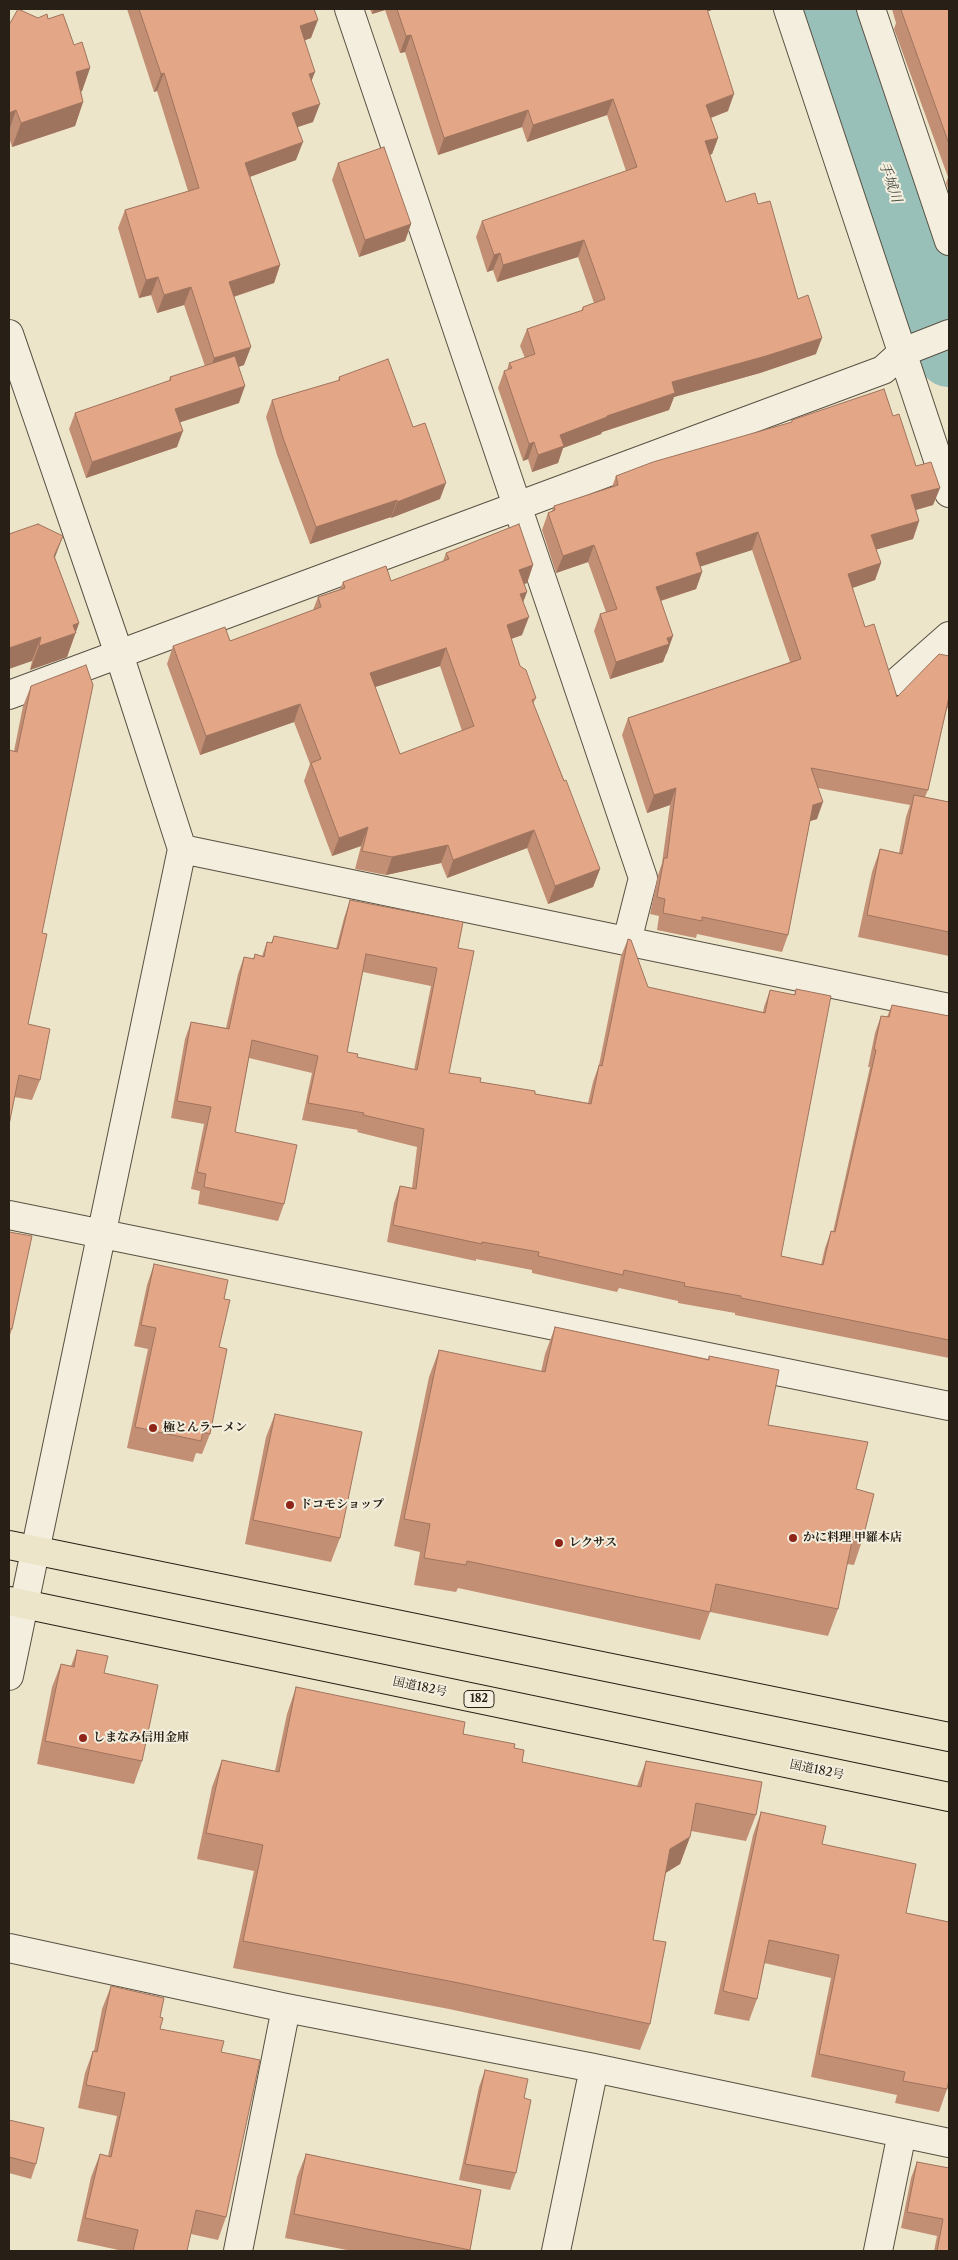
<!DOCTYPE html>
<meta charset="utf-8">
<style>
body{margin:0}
#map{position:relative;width:958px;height:2260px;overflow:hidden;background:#ede5ca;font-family:"Libre Caslon Text",serif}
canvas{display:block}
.frame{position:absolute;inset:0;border:10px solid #282016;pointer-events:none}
</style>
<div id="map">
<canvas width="958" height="2260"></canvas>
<div class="frame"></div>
</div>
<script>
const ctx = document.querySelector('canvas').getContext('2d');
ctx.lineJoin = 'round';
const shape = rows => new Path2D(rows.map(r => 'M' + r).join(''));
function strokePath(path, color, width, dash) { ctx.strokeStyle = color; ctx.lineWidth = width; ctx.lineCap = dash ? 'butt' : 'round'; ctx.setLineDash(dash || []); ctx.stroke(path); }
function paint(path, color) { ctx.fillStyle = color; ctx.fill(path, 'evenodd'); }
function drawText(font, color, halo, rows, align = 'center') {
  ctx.font = font + ' "Libre Caslon Text","Noto Serif JP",serif'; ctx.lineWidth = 4; ctx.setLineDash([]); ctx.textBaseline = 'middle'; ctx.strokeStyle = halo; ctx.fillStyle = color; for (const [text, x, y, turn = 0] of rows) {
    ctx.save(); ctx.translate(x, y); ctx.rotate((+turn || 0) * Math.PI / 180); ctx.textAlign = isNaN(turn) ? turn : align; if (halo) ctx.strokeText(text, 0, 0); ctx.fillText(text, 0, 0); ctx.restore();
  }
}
strokePath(shape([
 [832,9,949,355]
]), '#99bfb9', 64);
const minor = shape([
 [349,9,643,878,627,941],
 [788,9,949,493],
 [871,9,949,241],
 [9,334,119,654,182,849,9,1676],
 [898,681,949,636],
 [9,695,883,370,903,352,949,334],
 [182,849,949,1008],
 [9,1215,949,1406],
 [9,1948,286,2008,594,2068,949,2143],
 [238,2251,286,2008],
 [556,2251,594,2068],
 [878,2251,902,2133]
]);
const highway = shape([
 [9,1545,949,1737],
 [9,1601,949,1797]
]);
strokePath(minor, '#595143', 30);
strokePath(highway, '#282016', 30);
strokePath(minor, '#f3eedd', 28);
strokePath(highway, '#ede5ca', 28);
paint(shape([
 [127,9,314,9,311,38,305,40,312,81,313,122,297,127,296,160,250,177,280,265,274,283,234,297,244,365,239,367,239,403,180,422,177,447,86,478,69,429,75,413,169,381,170,377,205,366,184,305,157,313,151,295,139,298,118,228,125,210,188,191,157,91,154,92],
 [370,9,715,9,707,11,728,111,711,118,718,138,712,154,710,155,726,202,758,204,798,299,816,354,760,373,674,397,669,410,602,432,601,434,563,448,558,463,532,472,528,459,523,461,498,388,504,371,507,370,509,363,525,358,520,346,527,329,581,311,583,307,594,303,578,257,497,282,493,270,487,272,476,237,482,221,626,171,607,115,527,142,522,127,438,155,405,52,400,53,385,10,372,14],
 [892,9,949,9,949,192,946,183,948,177,894,29,896,23],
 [38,18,48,19,74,45,90,68,82,91,81,92,83,102,75,126,12,147,9,137,9,25],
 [338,163,411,224,405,241,359,257,332,180],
 [339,377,413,427,440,499,391,518,391,517,310,544,277,455,266,417,272,400,338,381],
 [893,416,916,466,940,488,933,505,916,510,919,521,913,539,876,549,881,563,875,580,852,588,865,627,897,697,949,656,949,709,947,708,928,790,925,797,949,802,949,956,858,937,872,872,880,849,899,853,906,817,910,805,818,788,817,819,810,821,788,935,782,952,697,934,696,938,657,930,659,916,650,914,658,875,662,863,670,805,647,813,622,735,628,718,790,662,752,550,700,566,702,572,696,589,661,601,667,653,666,654,663,662,610,679,594,631,600,614,606,612,588,562,556,573,542,530,548,513,552,511,554,506,612,487,616,476,791,423,792,420],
 [446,553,533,565,527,583,524,584,527,592,523,602,522,635,511,639,520,666,536,698,533,704,600,869,593,887,548,904,527,848,447,878,441,863,386,875,355,869,361,846,332,856,304,781,310,764,294,722,200,755,167,664,173,646,230,641,313,610,318,597,340,589,343,582,391,581,443,561],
 [440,666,462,731,400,754,375,687],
 [55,558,79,623,67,657,30,670],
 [31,686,42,933,28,1024,40,1080,32,1100,14,1097,14,751,23,706],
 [350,900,458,948,449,1073,480,1082,535,1094,588,1103,593,1082,599,1065,621,956,628,939,648,987,763,1012,764,1007,770,990,794,995,796,989,781,1256,821,1265,825,1248,831,1231,833,1232,870,1067,868,1067,875,1033,881,1016,887,1017,892,1005,949,1016,949,1358,735,1315,735,1313,678,1303,678,1301,619,1288,617,1292,532,1273,532,1270,476,1259,476,1261,387,1242,394,1203,400,1186,412,1188,417,1147,357,1132,358,1130,302,1120,312,1073,249,1058,235,1132,284,1204,278,1221,198,1204,200,1191,191,1189,204,1124,171,1118,185,1039,191,1022,226,1028,238,974,244,957,253,959,255,954,262,956,267,942,271,943,274,936,336,949,344,918],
 [363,972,431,986,414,1070,357,1057,347,1052],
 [9,1232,12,1329,9,1338],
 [154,1264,224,1299,210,1434,202,1454,196,1453,193,1462,127,1448,148,1349,134,1346,147,1285],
 [555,1327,708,1359,709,1356,768,1425,856,1489,863,1538,854,1565,847,1564,838,1609,828,1636,710,1612,700,1640,458,1588,456,1592,414,1585,420,1552,394,1546,429,1377,439,1350,541,1372,545,1354],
 [275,1414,340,1538,331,1562,245,1544,266,1437],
 [77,1650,104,1673,142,1761,134,1784,37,1764,52,1687,61,1664,71,1666],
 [296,1687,514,1748,522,1762,637,1786,646,1761,756,1815,746,1841,691,1831,690,1837,680,1864,666,1872,653,1940,650,2024,640,2050,449,2009,233,1968,254,1871,197,1859,212,1787,222,1760,275,1771,287,1714],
 [761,1812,822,1844,906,1913,947,2089,939,2112,895,2103,897,2095,811,2077,831,1978,764,1963,757,1999,749,2021,714,2014,753,1835],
 [111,1986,160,2017,160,2029,221,2052,226,2217,218,2240,191,2234,187,2251,123,2251,77,2241,91,2177,100,2154,108,2156,117,2116,78,2108,85,2073,93,2051,94,2051,102,2009],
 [485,2070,524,2098,516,2173,510,2190,459,2180,479,2087],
 [9,2120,36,2164,31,2179,9,2173],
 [306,2154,481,2190,470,2251,352,2251,285,2238,297,2177],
 [917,2162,949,2168,949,2251,934,2251,937,2236,901,2228,911,2178]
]), '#c38f74');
paint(shape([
 [374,9,386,9,385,10,372,14],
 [699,9,715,9,697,15],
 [318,20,311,38,294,44,300,26],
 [411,35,405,52,400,53,406,36],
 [90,68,82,91,67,96,76,72],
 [315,72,308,90,309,74],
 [164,73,157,91,154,92,161,74],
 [734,94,728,111,700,122,706,105],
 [613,99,607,115,527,142,533,125],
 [83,102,75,126,12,147,21,123],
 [320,104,313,122,286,131,292,113],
 [16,110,9,131,9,113],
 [528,110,522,127,438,155,444,138],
 [718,138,712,154,699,158,705,141],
 [303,142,296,160,238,181,245,163],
 [411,224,405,241,359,257,365,240],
 [584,240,578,257,497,282,503,265],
 [500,253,493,270,487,272,494,255],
 [280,265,274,283,223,300,229,282],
 [158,277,151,295,139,298,146,280],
 [191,287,184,305,157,313,164,295],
 [822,338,816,354,760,373,674,397,669,410,602,432,601,434,563,448,558,463,532,472,538,455,560,435,607,416,672,382],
 [251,347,244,365,208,376,214,358],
 [245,386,239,403,169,426,175,409],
 [183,431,177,447,86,478,92,462],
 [534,442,528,459,523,461,529,444],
 [446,483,440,499,391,518,397,502],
 [940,488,933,505,905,513,911,495],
 [397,500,391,517,310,544,316,527],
 [919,521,913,539,865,553,871,535],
 [758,532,752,550,690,570,696,553],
 [63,536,54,560,54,556],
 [594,545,588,562,556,573,563,556],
 [881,563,875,580,841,592,848,574],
 [533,565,527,583,512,588,519,570],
 [702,572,696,589,650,604,656,587],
 [527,592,520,610,520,594],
 [529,617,522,635,500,643,507,625],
 [79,623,67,657,30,670,39,646,73,625],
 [673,636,667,653,666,654,663,662,610,679,616,662],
 [41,637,32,661,9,669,9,648],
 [446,648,440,666,363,691,370,673],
 [300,704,294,722,200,755,206,736],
 [676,788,670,805,647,813,654,795],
 [823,802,817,819,807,822,813,805],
 [368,827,361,846,332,856,339,838],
 [534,830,527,848,447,878,453,860],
 [448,845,441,863,386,875,392,857],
 [600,869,593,887,548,904,555,886],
 [690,1837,680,1864,661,1876,670,1849]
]), '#9f745e');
const building = shape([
 [18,9,38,18,47,14,48,19,63,14,74,45,82,42,90,68,76,72,83,102,21,123,16,110,9,113,9,25,18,9],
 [139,9,314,9,318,20,300,26,315,72,309,74,320,104,292,113,303,142,245,163,280,265,229,282,251,347,214,358,191,287,164,295,158,277,146,280,125,210,199,188,164,73,161,74,139,9],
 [397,9,707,9,734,94,706,105,718,138,705,141,726,202,755,193,758,204,770,201,798,299,808,295,822,338,766,356,672,382,675,393,607,416,607,417,560,435,564,446,538,455,534,442,529,444,504,371,512,368,509,363,535,354,527,329,583,310,583,307,605,299,584,240,503,265,500,253,494,255,482,221,637,167,613,99,533,125,528,110,444,138,411,35,406,36,397,9],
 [904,9,949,9,949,144,901,10,904,9],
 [384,147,411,224,365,240,338,163,384,147],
 [235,356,245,386,175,409,183,431,92,462,75,413,171,380,170,377,235,356],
 [388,359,413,427,425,423,446,483,397,502,397,500,316,527,283,438,272,400,340,380,339,377,388,359],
 [884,389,893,416,899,414,916,466,931,462,940,488,911,495,919,521,871,535,881,563,848,574,865,627,874,624,897,697,939,654,949,656,949,697,928,790,811,768,823,802,813,805,788,935,702,917,702,921,663,913,665,899,657,897,664,858,667,858,676,788,654,795,628,718,801,659,758,532,696,553,702,572,656,587,673,636,667,638,669,644,616,662,600,614,617,609,594,545,563,556,548,513,555,510,554,506,618,485,616,476,653,462,792,422,792,420,884,389],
 [38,524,63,536,54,556,79,623,73,625,76,633,39,646,41,637,9,648,9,534,38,524],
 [519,524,533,565,519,570,527,592,520,594,529,617,507,625,520,666,526,670,536,698,532,700,564,781,566,780,600,869,555,886,534,830,453,860,448,845,392,857,362,851,368,827,339,838,311,763,321,759,300,704,206,736,173,646,225,627,230,641,321,607,318,597,345,588,343,582,386,566,391,581,449,559,446,553,519,524],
 [446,648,474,726,400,754,370,673,446,648],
 [86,665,93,685,42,933,47,934,28,1024,50,1029,40,1080,19,1075,9,1125,9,750,17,752,31,686,86,665],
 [914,795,949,802,949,932,867,915,880,849,902,854,914,795],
 [350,900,463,922,458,948,474,951,449,1073,481,1078,480,1082,535,1091,535,1094,591,1104,599,1065,602,1066,628,939,631,940,648,987,765,1013,770,990,795,995,796,989,831,996,781,1256,823,1265,831,1231,835,1232,876,1050,874,1049,881,1016,889,1017,892,1005,949,1016,949,1340,741,1298,741,1296,684,1286,685,1283,624,1270,623,1275,538,1256,539,1252,482,1242,482,1244,393,1225,400,1186,416,1189,424,1129,363,1115,364,1113,308,1103,318,1056,252,1040,235,1132,297,1145,284,1204,204,1187,206,1174,197,1172,211,1107,177,1101,191,1022,229,1029,244,957,254,959,255,954,264,957,267,942,272,943,274,936,338,949,350,900],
 [366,954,437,968,417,1070,357,1057,358,1054,347,1052,366,954],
 [9,1232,32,1236,12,1329,9,1329,9,1232],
 [154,1264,228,1280,224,1299,230,1300,219,1347,227,1349,210,1434,203,1432,201,1441,135,1427,156,1328,141,1325,154,1264],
 [555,1327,709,1360,709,1356,779,1370,768,1425,868,1442,856,1489,874,1494,863,1538,853,1536,838,1609,716,1584,710,1612,467,1561,466,1565,424,1558,430,1524,404,1519,439,1350,545,1372,555,1327],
 [275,1414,362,1432,340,1538,253,1520,275,1414],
 [77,1650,108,1656,104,1673,158,1685,142,1761,45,1741,61,1664,74,1667,77,1650],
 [296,1687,465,1722,463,1734,515,1744,514,1748,524,1750,522,1762,641,1787,646,1761,762,1782,756,1815,696,1803,690,1837,670,1849,653,1940,666,1942,650,2024,459,1983,243,1941,263,1845,206,1833,216,1787,222,1760,279,1772,296,1687],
 [761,1812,826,1826,822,1844,916,1864,906,1913,949,1922,949,2080,947,2089,903,2081,905,2072,819,2054,839,1955,769,1940,757,1999,723,1991,761,1812],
 [111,1986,164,1998,160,2017,163,2018,160,2029,224,2041,221,2052,260,2060,226,2217,196,2210,187,2251,133,2251,138,2230,85,2218,100,2154,111,2157,125,2093,86,2085,93,2051,97,2052,111,1986],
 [485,2070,528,2079,524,2098,531,2100,516,2173,465,2164,485,2070],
 [9,2120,44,2128,36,2164,9,2157,9,2120],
 [306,2154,481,2190,470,2250,294,2214,306,2154],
 [917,2162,949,2168,949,2251,937,2251,943,2219,907,2212,917,2162]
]);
paint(building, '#e3a687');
strokePath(building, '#9f745e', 1);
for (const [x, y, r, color] of [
 [153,1428,5,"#8f2418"],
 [290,1505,5,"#8f2418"],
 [793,1538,5,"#8f2418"],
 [559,1543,5,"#8f2418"],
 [83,1738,5,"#8f2418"]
]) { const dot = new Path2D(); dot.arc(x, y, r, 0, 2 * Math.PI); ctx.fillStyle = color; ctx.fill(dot); strokePath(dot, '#f3eedd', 2); }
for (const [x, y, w] of [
 [479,1699,30]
]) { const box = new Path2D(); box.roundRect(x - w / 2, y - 8.5, w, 17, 4); ctx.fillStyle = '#f3eedd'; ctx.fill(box); strokePath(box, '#282016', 1); }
drawText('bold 11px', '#282016', null, [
 ["182",479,1699]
]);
drawText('bold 12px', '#282016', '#f3eedd', [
 ["極とんラーメン",163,1428],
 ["ドコモショップ",300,1505],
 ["かに料理 甲羅本店",803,1538],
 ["レクサス",569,1543],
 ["しまなみ信用金庫",93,1738]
], 'left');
drawText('12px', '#282016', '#f3eedd', [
 ["国道182号",420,1687,12],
 ["国道182号",817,1770,12]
]);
drawText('italic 14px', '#4a5047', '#f3eedd', [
 ["手城川",890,182,71]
]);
</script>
